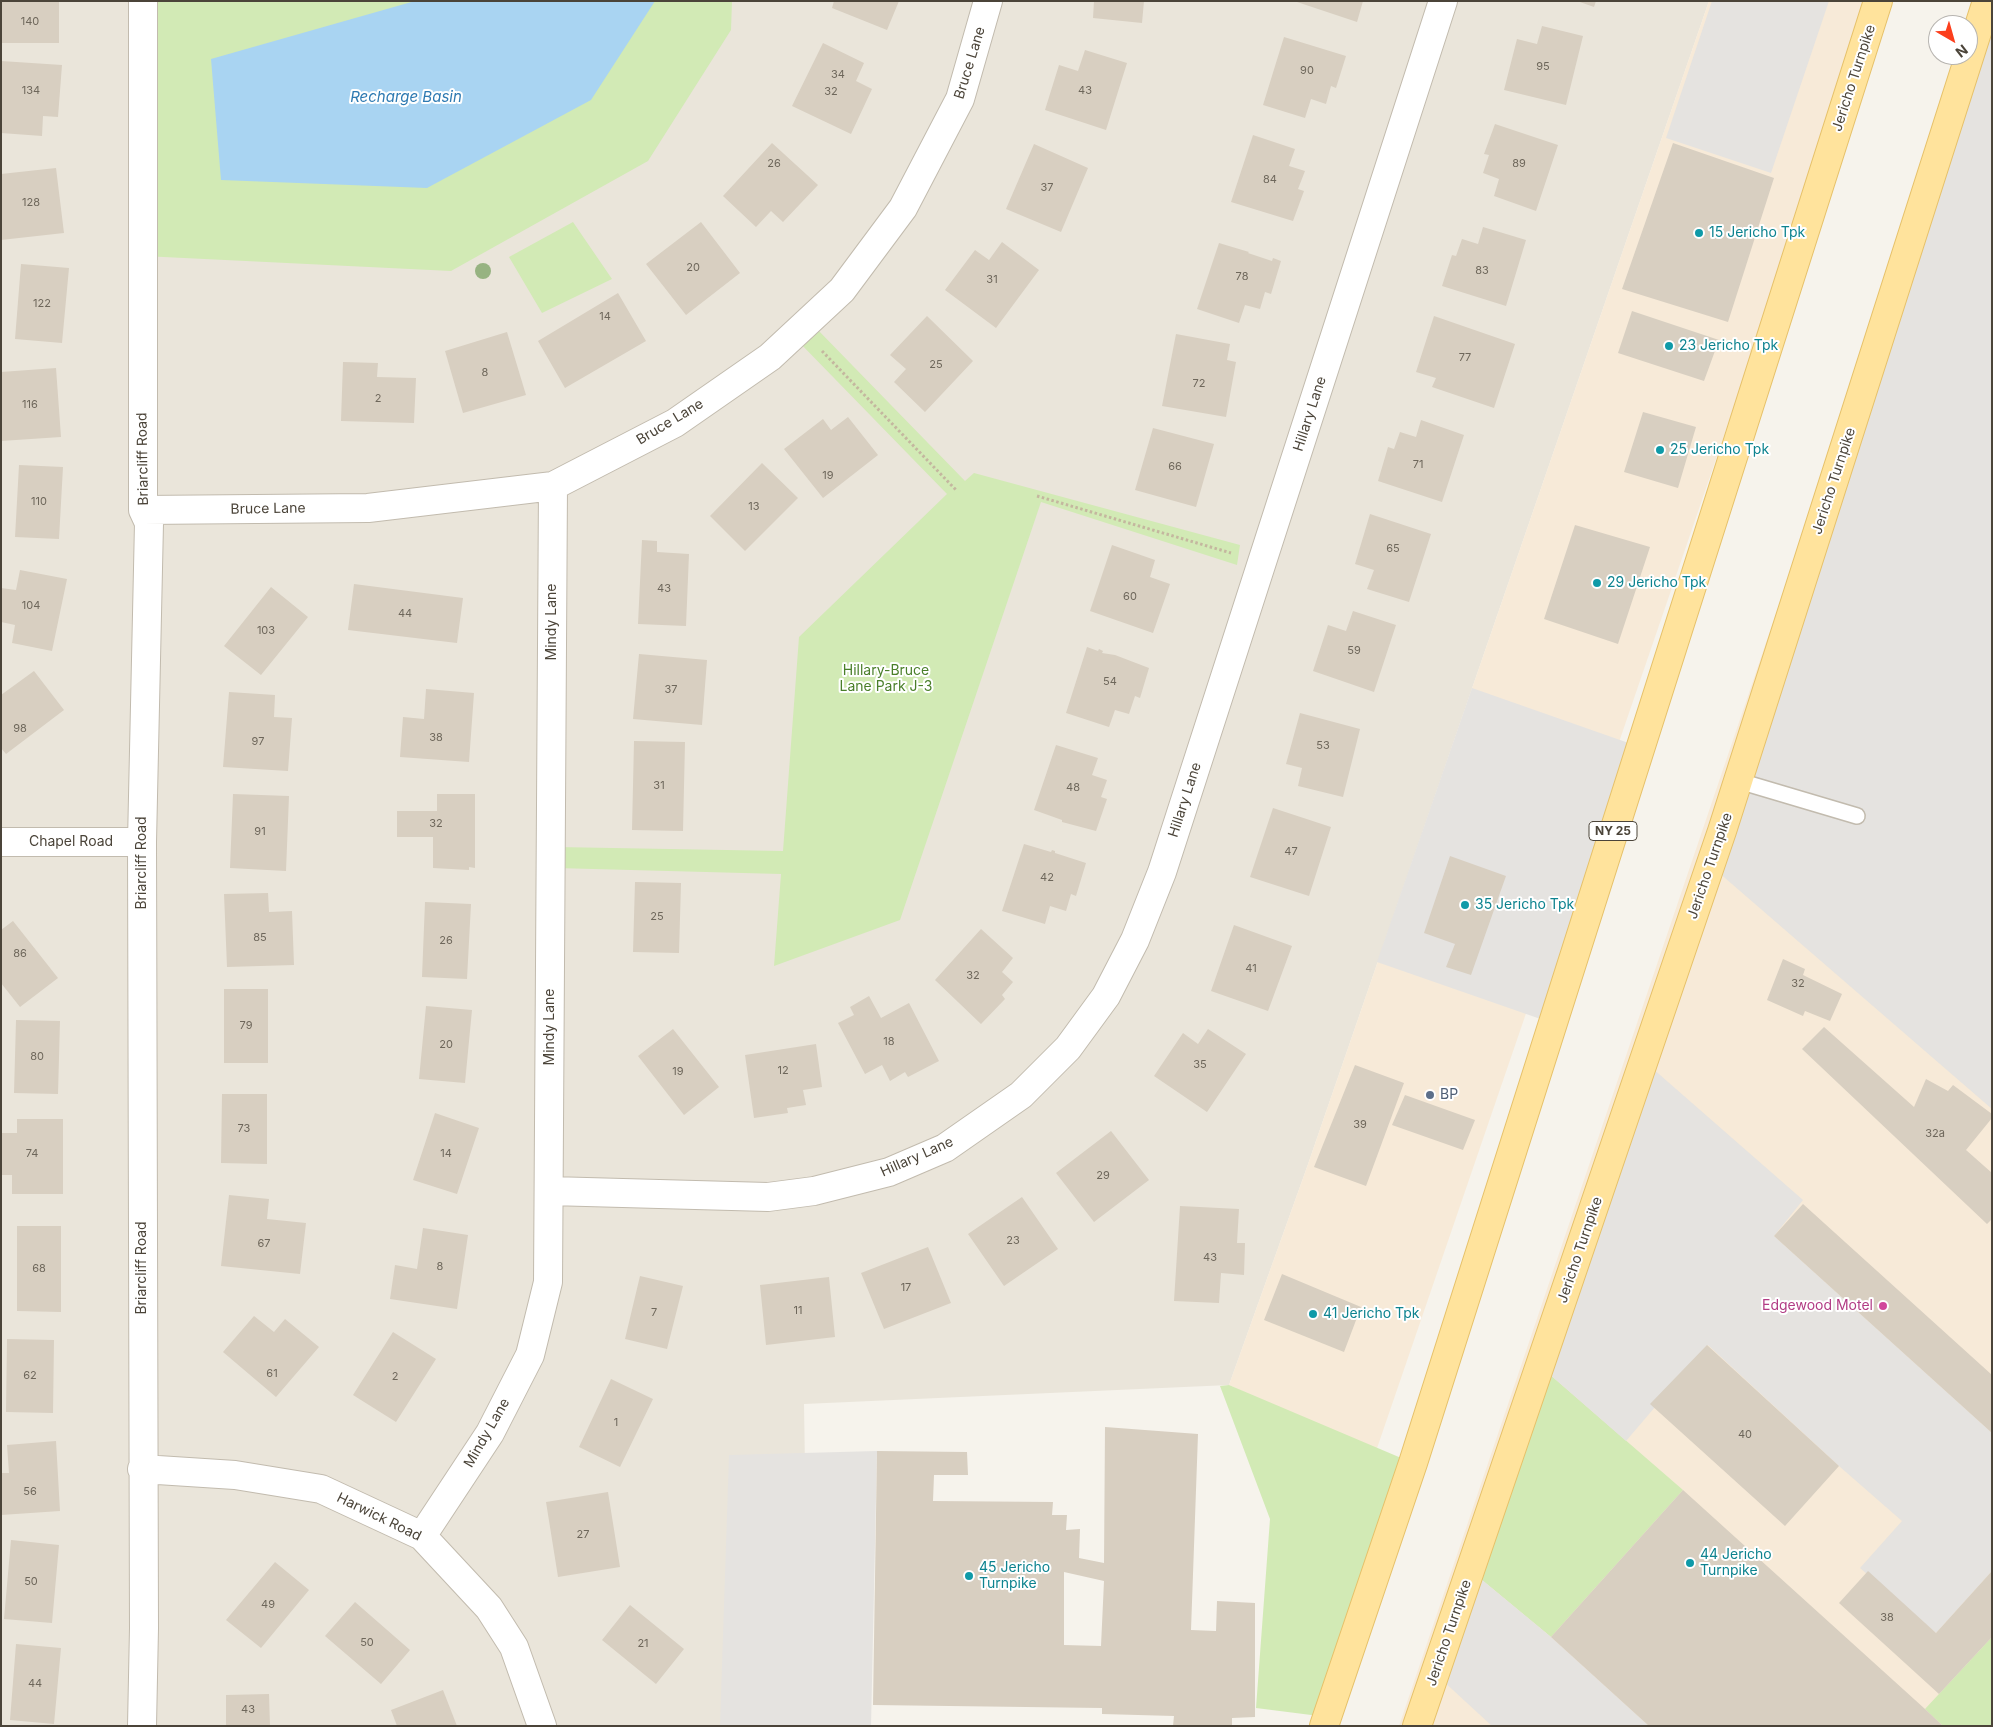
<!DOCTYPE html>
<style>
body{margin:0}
#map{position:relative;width:1993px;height:1727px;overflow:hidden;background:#f6f3ec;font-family:Inter,sans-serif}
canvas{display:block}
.frame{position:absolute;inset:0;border:2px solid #4b4439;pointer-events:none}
.north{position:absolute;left:1928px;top:15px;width:50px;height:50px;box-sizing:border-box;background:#fff;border:1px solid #b7b4b0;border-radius:50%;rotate:142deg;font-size:14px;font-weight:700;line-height:20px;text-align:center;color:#4b4439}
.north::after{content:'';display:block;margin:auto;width:18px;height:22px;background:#fc3f1d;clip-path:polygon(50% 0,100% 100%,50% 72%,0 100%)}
</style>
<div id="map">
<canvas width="1993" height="1727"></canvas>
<div class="frame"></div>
<div class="north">N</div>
</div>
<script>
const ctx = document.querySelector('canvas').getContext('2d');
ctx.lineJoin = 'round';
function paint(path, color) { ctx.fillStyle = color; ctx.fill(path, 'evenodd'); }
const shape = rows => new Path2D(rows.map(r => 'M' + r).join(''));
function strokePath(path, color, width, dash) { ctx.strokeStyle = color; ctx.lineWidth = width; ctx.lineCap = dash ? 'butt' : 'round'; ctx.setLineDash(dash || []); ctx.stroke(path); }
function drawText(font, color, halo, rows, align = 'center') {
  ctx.font = font + ' Inter,sans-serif'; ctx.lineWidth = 4; ctx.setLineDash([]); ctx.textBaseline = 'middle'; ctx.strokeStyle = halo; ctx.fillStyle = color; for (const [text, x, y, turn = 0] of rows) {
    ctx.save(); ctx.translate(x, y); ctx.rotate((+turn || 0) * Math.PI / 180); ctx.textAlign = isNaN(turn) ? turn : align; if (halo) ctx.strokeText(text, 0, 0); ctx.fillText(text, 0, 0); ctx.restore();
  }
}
paint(shape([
 [1,1,1709,1,1307,1167,1229,1385,804,1404,809,1726,1,1726]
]), '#eae5da');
paint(shape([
 [1709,1,1873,1,1375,1454,1229,1385,1307,1167],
 [1992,1,1992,1726,1399,1726,1965,55]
]), '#f7ead8');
paint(shape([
 [157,1,732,1,731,30,648,161,451,271,143,256,143,4],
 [573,222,612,279,542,313,509,257],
 [815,327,965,481,974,473,1240,545,1237,565,1041,502,900,920,774,966,781,874,556,868,556,847,783,851,799,637,947,494,797,340],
 [1540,1366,1683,1490,1551,1637,1470,1570],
 [1229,1385,1413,1463,1327,1717,1256,1708,1270,1519,1220,1386],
 [1992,1637,1992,1726,1943,1726,1925,1709]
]), '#d2eab5');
paint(shape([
 [1712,1,1829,1,1771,173,1666,138],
 [1992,7,1992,1109,1710,865],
 [1472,688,1640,747,1552,1023,1377,962],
 [1644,1061,1803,1200,1774,1236,1992,1433,1992,1571,1936,1633,1860,1568,1902,1521,1839,1466,1708,1345,1626,1441,1540,1366],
 [877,1451,871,1726,720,1726,729,1455],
 [1470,1570,1551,1637,1649,1726,1492,1726,1428,1667]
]), '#e5e3e0');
paint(shape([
 [415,1,655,1,591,100,427,188,221,180,211,59]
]), '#a9d4f2');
paint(shape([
 [1,1,59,1,59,43,1,43],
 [834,1,899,1,887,30,832,8],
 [1094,1,1144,1,1142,23,1093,18],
 [1294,1,1363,1,1357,22],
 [1577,1,1596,1,1594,7],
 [1542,26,1583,36,1566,105,1504,90,1517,39,1537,44],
 [1284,37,1346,56,1336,88,1331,86,1326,104,1311,99,1305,118,1263,105],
 [823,43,864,63,856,81,872,89,851,134,792,106],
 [1085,50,1127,63,1106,130,1045,110,1059,65,1078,71],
 [1,61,62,65,58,117,43,116,42,136,1,133],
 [1495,124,1558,145,1536,211,1494,196,1499,179,1483,173,1489,155,1484,154],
 [1253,135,1295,149,1289,166,1305,171,1298,189,1304,191,1293,221,1231,202],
 [772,143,818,185,783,222,771,211,756,227,723,196],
 [1673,143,1774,178,1728,322,1622,289],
 [1034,144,1088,168,1061,232,1006,209],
 [56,168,64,233,1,240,1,174],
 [701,222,740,273,686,315,646,264],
 [1483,227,1526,240,1506,306,1442,286,1452,255,1456,256,1462,239,1478,244],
 [1002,242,1039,270,996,328,945,290,975,250,989,260],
 [1219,243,1249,252,1248,253,1272,261,1273,258,1281,261,1271,294,1265,292,1260,309,1245,305,1239,323,1197,309],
 [21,264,69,268,62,343,15,339],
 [618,293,646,341,565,388,538,341],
 [1632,311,1719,340,1704,381,1618,353],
 [927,316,973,361,925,412,894,382,906,369,890,355],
 [1434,316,1515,344,1494,408,1432,387,1436,378,1416,372],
 [507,332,526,395,463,413,445,351],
 [1176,334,1230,344,1227,360,1236,362,1226,417,1162,406],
 [343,362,378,363,377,377,416,378,414,423,341,421],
 [56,368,61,437,1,441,1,372],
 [1643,412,1696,427,1678,488,1624,472],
 [848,417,878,455,823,498,784,449,823,419,831,430],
 [1421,420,1464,435,1442,502,1378,481,1388,447,1394,449,1400,432,1416,437],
 [1153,428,1214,444,1196,507,1135,490],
 [762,463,798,498,745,551,710,516],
 [19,465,63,467,59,539,15,537],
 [1370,514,1431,534,1409,602,1367,589,1374,570,1355,564],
 [1575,525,1650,547,1618,644,1544,619],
 [642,540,657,541,657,552,689,554,686,626,638,624],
 [1112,545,1155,560,1150,577,1170,584,1153,633,1090,611],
 [20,570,67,579,52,651,12,643,15,625,1,622,1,588,16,590],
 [354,584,463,598,457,643,348,630],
 [271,587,308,617,261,675,224,646],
 [1353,611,1396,625,1374,692,1313,671,1328,625,1346,631],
 [1087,647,1098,651,1099,649,1103,651,1102,653,1115,655,1149,668,1140,698,1135,696,1129,714,1115,710,1109,727,1066,713],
 [639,654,707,660,702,725,633,719],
 [34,671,64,710,6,754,1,748,1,695],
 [426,689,474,693,469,762,400,757,403,717,424,719],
 [229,692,275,695,274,717,292,718,288,771,223,767],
 [1300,713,1360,729,1343,797,1298,786,1302,768,1286,764],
 [634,741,685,742,683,831,632,830],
 [1056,745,1098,758,1092,775,1107,780,1101,797,1107,799,1096,831,1062,822,1062,820,1034,810],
 [233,794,289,796,286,871,230,868],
 [437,794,475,794,475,868,469,867,469,870,433,868,433,837,397,837,397,811,437,811],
 [1273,808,1331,827,1309,896,1250,877],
 [1024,844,1051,852,1052,850,1055,851,1055,853,1086,863,1076,896,1071,894,1066,911,1050,906,1045,924,1002,911],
 [1450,856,1506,876,1471,975,1446,967,1455,944,1424,933],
 [635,882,681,883,679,953,633,952],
 [268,893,269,912,292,911,294,965,227,967,224,894],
 [425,902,471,904,467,979,422,977],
 [13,921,58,978,20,1007,1,983,1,930],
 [1234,925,1292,946,1268,1011,1211,991],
 [981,929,1013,958,1002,972,1013,982,1002,995,1005,999,981,1024,935,980],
 [1783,959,1805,969,1803,975,1842,994,1830,1021,1805,1011,1803,1016,1767,1000],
 [224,989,268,989,268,1063,224,1063],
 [869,996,881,1018,909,1003,939,1061,908,1077,905,1072,890,1081,882,1065,865,1074,838,1023,854,1015,850,1007],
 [426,1006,472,1010,465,1083,419,1079],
 [16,1020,60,1021,58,1094,14,1093],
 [1824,1027,1914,1107,1926,1079,1948,1091,1953,1085,1992,1114,1992,1118,1966,1150,1992,1173,1992,1219,1987,1224,1802,1049],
 [673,1029,719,1087,684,1115,638,1056],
 [1208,1029,1246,1054,1207,1112,1154,1076,1183,1033,1198,1044],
 [816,1044,822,1087,803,1090,806,1105,787,1108,788,1113,754,1118,745,1055],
 [1355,1065,1404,1083,1366,1186,1314,1167],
 [222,1094,267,1094,267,1164,221,1163],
 [1405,1095,1475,1120,1463,1150,1392,1125],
 [435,1113,479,1128,457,1194,413,1180],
 [17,1119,63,1119,63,1194,12,1194,12,1175,1,1175,1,1133,17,1133],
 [1111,1131,1149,1180,1094,1222,1056,1173],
 [229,1195,269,1199,267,1219,306,1223,300,1274,221,1266],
 [1022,1197,1058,1249,1004,1286,968,1234],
 [1803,1204,1992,1375,1992,1433,1774,1236],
 [1180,1206,1239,1209,1237,1243,1245,1243,1244,1275,1221,1273,1219,1303,1174,1301],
 [17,1226,61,1226,61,1312,17,1311],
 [423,1228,468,1235,457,1309,390,1299,395,1265,417,1269],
 [928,1247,951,1303,884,1329,861,1273],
 [1282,1274,1361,1307,1344,1352,1264,1320],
 [640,1276,683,1286,667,1349,625,1339],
 [829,1277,835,1337,766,1345,760,1285],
 [254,1316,274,1332,285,1319,319,1347,276,1397,223,1352],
 [393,1332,436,1359,396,1422,353,1395],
 [7,1339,54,1340,53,1413,6,1412],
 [1707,1345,1839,1466,1785,1526,1650,1404],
 [611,1379,653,1399,620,1467,579,1447],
 [1105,1427,1198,1434,1191,1630,1216,1631,1217,1601,1255,1603,1255,1717,1232,1718,1232,1726,1173,1726,1174,1716,1102,1714,1102,1708,873,1705,877,1451,967,1452,968,1475,934,1475,933,1501,1053,1502,1052,1515,1067,1515,1066,1530,1080,1529,1079,1558,1104,1563],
 [1064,1572,1104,1581,1101,1646,1064,1645],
 [56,1441,60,1511,1,1515,1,1473,9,1473,7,1445],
 [1683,1490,1925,1709,1943,1726,1649,1726,1551,1637],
 [608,1492,620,1567,558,1577,546,1502],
 [11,1540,59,1545,52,1623,4,1619],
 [275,1562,309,1590,261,1648,226,1620],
 [1868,1571,1936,1633,1992,1571,1992,1637,1939,1694,1839,1603],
 [355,1602,410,1650,381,1684,325,1636],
 [630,1605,684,1649,656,1684,602,1640],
 [16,1644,61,1648,54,1724,10,1720],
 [443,1690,457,1726,397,1726,391,1710],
 [269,1694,270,1726,226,1726,226,1695]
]), '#d8cfc1');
const service = shape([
 [1739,781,1857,816]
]);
const minor = shape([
 [143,510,368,508,553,486,675,423,770,357,842,290,903,208,960,99,988,1],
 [1,842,142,842],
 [550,1191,768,1197,814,1191,889,1172,945,1148,1021,1095,1068,1048,1106,996,1135,940,1162,872,1443,1],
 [142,1469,235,1475,321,1489,422,1536,489,1608,514,1647,542,1726],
 [422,1536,490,1433,530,1355,548,1282,553,486],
 [142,1726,144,1628,142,842,149,523,143,510,143,1]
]);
const primary = shape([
 [1324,1726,1413,1463,1878,1],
 [1417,1726,1722,831,1987,1]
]);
strokePath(service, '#c2bbae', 18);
strokePath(minor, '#c2bbae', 30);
strokePath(primary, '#e6c16a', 30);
strokePath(shape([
 [822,351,957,491],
 [1037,496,1231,553]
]), '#c4b79f', 3, [2.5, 2.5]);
strokePath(service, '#fff', 15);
strokePath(minor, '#fff', 28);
strokePath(primary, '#ffe39c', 28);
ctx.fillStyle = '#97b381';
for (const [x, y] of [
 [483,271]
]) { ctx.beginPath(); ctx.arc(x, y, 8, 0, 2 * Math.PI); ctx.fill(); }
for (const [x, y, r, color] of [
 [1699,233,5,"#0f9aa8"],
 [1669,346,5,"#0f9aa8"],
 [1660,450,5,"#0f9aa8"],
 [1597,583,5,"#0f9aa8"],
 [1465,905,5,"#0f9aa8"],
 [1430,1095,5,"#5c6f8a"],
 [1883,1306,5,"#d1479c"],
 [1313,1314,5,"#0f9aa8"],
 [1690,1563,5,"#0f9aa8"],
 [969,1576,5,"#0f9aa8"]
]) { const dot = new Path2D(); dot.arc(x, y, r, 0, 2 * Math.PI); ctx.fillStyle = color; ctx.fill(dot); strokePath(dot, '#fff', 2); }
drawText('11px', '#6e675b', null, [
 ["140",30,22],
 ["95",1543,67],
 ["90",1307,71],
 ["34",838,75],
 ["134",31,91],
 ["43",1085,91],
 ["32",831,92],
 ["26",774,164],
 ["89",1519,164],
 ["84",1270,180],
 ["37",1047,188],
 ["128",31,203],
 ["20",693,268],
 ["83",1482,271],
 ["78",1242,277],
 ["31",992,280],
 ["122",42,304],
 ["14",605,317],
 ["77",1465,358],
 ["25",936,365],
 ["8",485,373],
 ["72",1199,384],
 ["2",378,399],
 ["116",30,405],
 ["71",1418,465],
 ["66",1175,467],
 ["19",828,476],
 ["110",39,502],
 ["13",754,507],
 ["65",1393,549],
 ["43",664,589],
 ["60",1130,597],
 ["104",31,606],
 ["44",405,614],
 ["103",266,631],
 ["59",1354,651],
 ["54",1110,682],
 ["37",671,690],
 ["98",20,729],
 ["38",436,738],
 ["97",258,742],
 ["53",1323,746],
 ["31",659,786],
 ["48",1073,788],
 ["32",436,824],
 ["91",260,832],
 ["47",1291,852],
 ["42",1047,878],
 ["25",657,917],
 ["85",260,938],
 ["26",446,941],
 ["86",20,954],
 ["41",1251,969],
 ["32",973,976],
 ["32",1798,984],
 ["79",246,1026],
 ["18",889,1042],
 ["20",446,1045],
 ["80",37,1057],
 ["35",1200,1065],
 ["12",783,1071],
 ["19",678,1072],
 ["39",1360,1125],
 ["73",244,1129],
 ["32a",1935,1134],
 ["74",32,1154],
 ["14",446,1154],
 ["29",1103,1176],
 ["23",1013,1241],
 ["67",264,1244],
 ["43",1210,1258],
 ["8",440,1267],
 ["68",39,1269],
 ["17",906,1288],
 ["11",798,1311],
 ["7",654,1313],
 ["61",272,1374],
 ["62",30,1376],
 ["2",395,1377],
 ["1",616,1423],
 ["40",1745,1435],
 ["56",30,1492],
 ["27",583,1535],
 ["50",31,1582],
 ["49",268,1605],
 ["38",1887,1618],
 ["50",367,1643],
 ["21",643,1644],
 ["44",35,1684],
 ["43",248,1710]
]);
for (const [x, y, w] of [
 [1613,831,48]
]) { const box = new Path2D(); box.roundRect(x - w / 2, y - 9.5, w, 19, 4); ctx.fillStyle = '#fff'; ctx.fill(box); strokePath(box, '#4b4439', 1); }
drawText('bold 12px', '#4b4439', null, [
 ["NY 25",1613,831]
]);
drawText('14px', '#4b4439', '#fff', [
 ["Bruce Lane",970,63,-73],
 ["Jericho Turnpike",1854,78,-72],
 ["Hillary Lane",1310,414,-72],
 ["Bruce Lane",670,422,-31],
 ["Briarcliff Road",143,459,-91],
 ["Jericho Turnpike",1834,481,-72],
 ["Bruce Lane",268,509,-1],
 ["Mindy Lane",552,622,-90],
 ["Hillary Lane",1185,800,-72],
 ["Chapel Road",71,842],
 ["Briarcliff Road",142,863,-90],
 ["Jericho Turnpike",1710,866,-71],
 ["Mindy Lane",550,1027,-90],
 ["Hillary Lane",917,1157,-24],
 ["Jericho Turnpike",1580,1250,-71],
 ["Briarcliff Road",142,1268,-90],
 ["Mindy Lane",487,1433,-60],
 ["Harwick Road",379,1517,26],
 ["Jericho Turnpike",1449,1633,-71]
]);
drawText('14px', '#0d838f', '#fff', [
 ["15 Jericho Tpk",1709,233],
 ["23 Jericho Tpk",1679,346],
 ["25 Jericho Tpk",1670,450],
 ["29 Jericho Tpk",1607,583],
 ["35 Jericho Tpk",1475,905],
 ["41 Jericho Tpk",1323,1314],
 ["44 Jericho",1700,1555],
 ["Turnpike",1700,1571],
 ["45 Jericho",979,1568],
 ["Turnpike",979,1584]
], 'left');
drawText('14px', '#4a7f2a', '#fff', [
 ["Hillary-Bruce",886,671],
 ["Lane Park J-3",886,687]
]);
drawText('14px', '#4e5e75', '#fff', [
 ["BP",1440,1095]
], 'left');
drawText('14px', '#b23c85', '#fff', [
 ["Edgewood Motel",1873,1306]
], 'right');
drawText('italic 15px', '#2e7ab2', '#fff', [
 ["Recharge Basin",406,97]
]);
</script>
